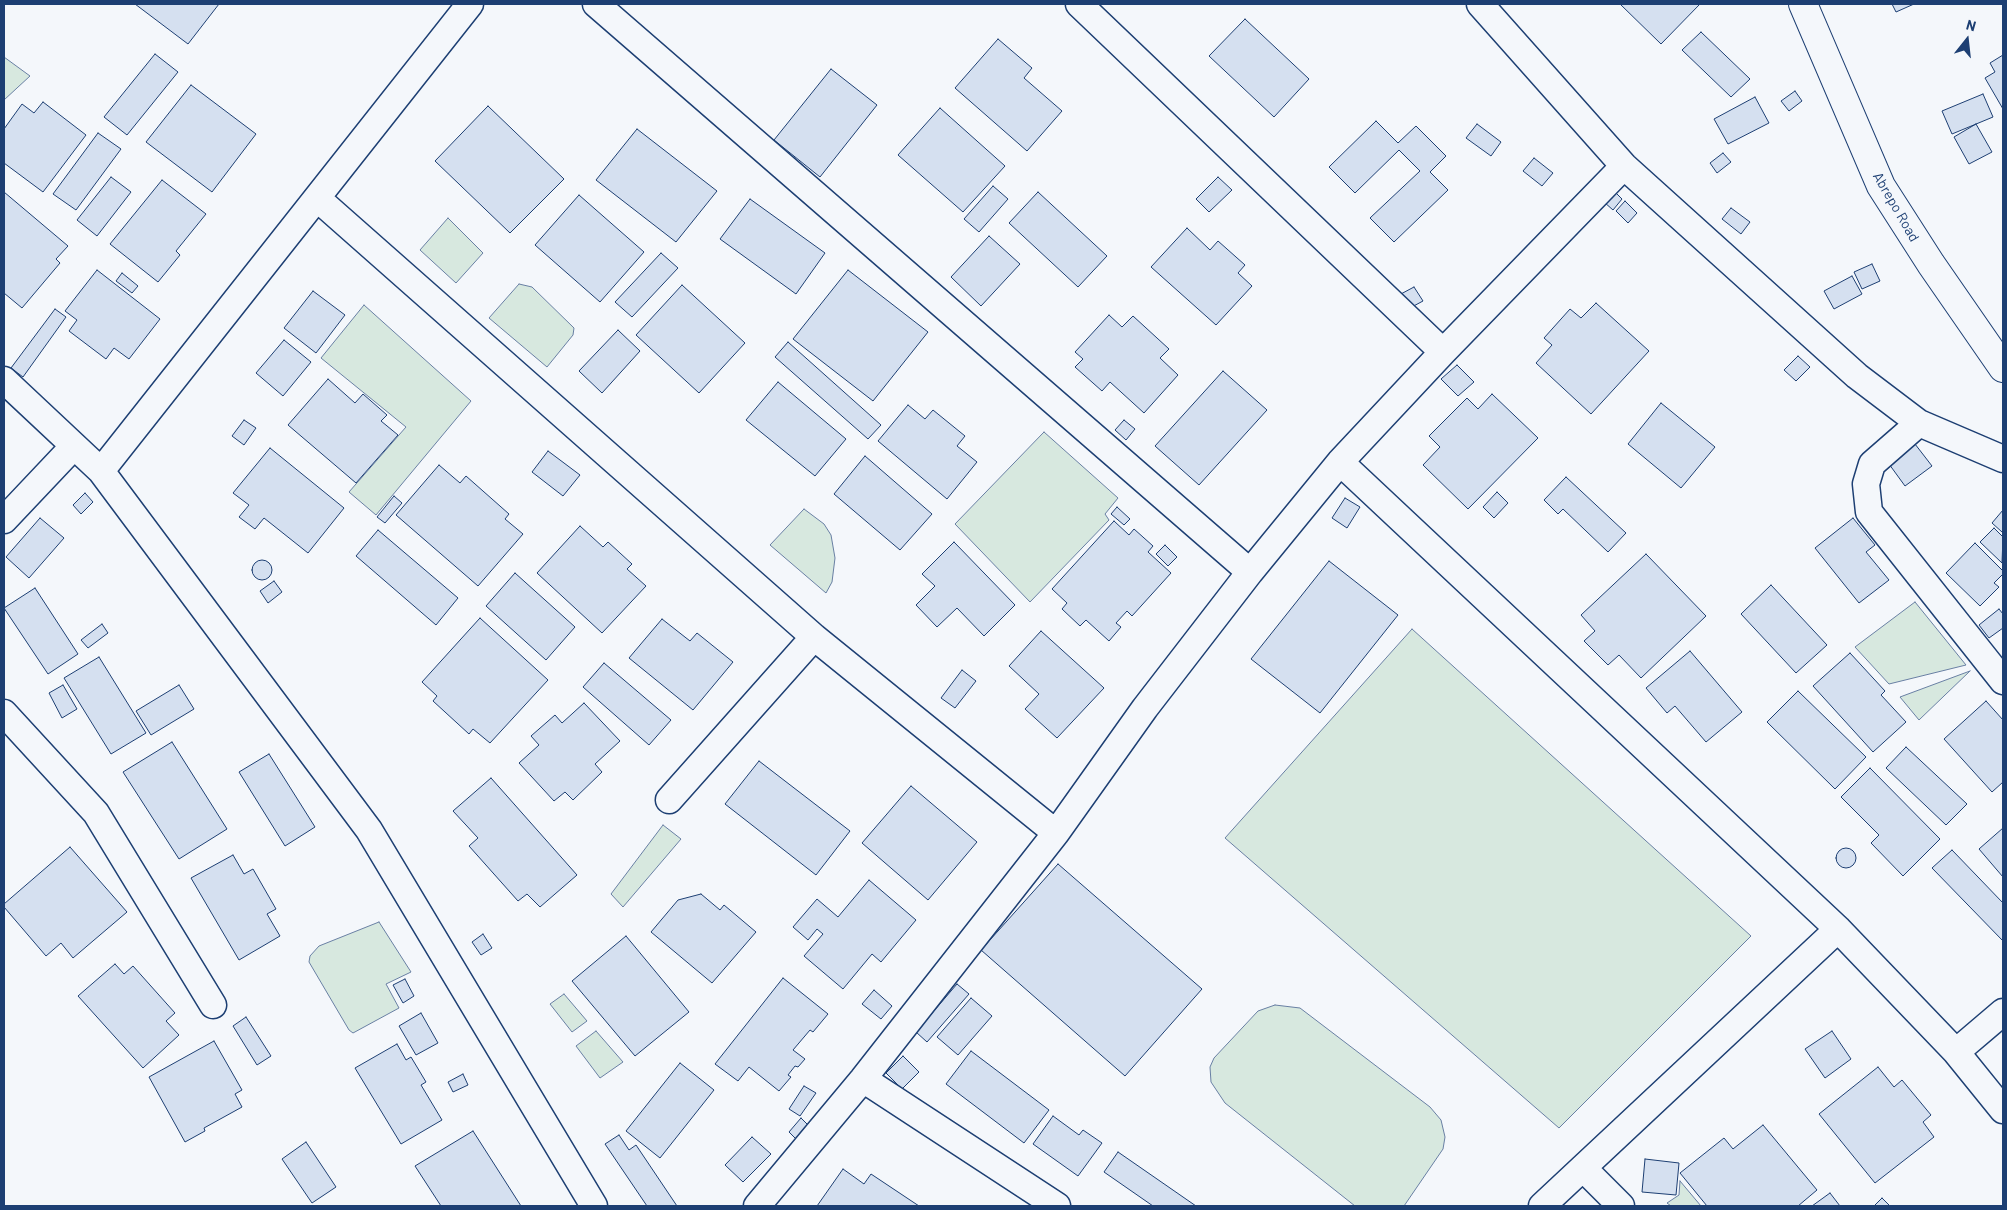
<!DOCTYPE html>
<style>
body{margin:0}
#map{position:relative;width:2007px;height:1210px;overflow:hidden;background:#f4f7fb;font-family:Barlow,sans-serif}
canvas{display:block}
.frame{position:absolute;inset:0;border:5px solid #1d3f73;pointer-events:none}
.north{position:absolute;left:1942px;top:15px;width:50px;height:50px;-webkit-text-stroke:4px #f4f7fb;paint-order:stroke;rotate:16deg;font-size:14px;font-weight:700;line-height:20px;text-align:center;color:#1d3f73}
.north::after{content:'';display:block;margin:auto;width:18px;height:22px;background:#1d3f73;clip-path:polygon(50% 0,100% 100%,50% 72%,0 100%)}
</style>
<div id="map">
<canvas width="2007" height="1210"></canvas>
<div class="frame"></div>
<div class="north">N</div>
</div>
<script>
const ctx = document.querySelector('canvas').getContext('2d');
ctx.lineJoin = 'round';
function paint(path, color) { ctx.fillStyle = color; ctx.fill(path, 'evenodd'); }
const shape = rows => new Path2D(rows.map(r => 'M' + r).join(''));
function strokePath(path, color, width, dash) { ctx.strokeStyle = color; ctx.lineWidth = width; ctx.lineCap = dash ? 'butt' : 'round'; ctx.setLineDash(dash || []); ctx.stroke(path); }
function drawText(font, color, halo, rows, align = 'center') {
  ctx.font = font + ' Barlow,sans-serif'; ctx.lineWidth = 4; ctx.setLineDash([]); ctx.textBaseline = 'middle'; ctx.strokeStyle = halo; ctx.fillStyle = color; for (const [text, x, y, turn = 0] of rows) {
    ctx.save(); ctx.translate(x, y); ctx.rotate((+turn || 0) * Math.PI / 180); ctx.textAlign = isNaN(turn) ? turn : align; if (halo) ctx.strokeText(text, 0, 0); ctx.fillText(text, 0, 0); ctx.restore();
  }
}
const green = shape([
 [4,57,30,76,4,100,4,57],
 [448,218,483,253,456,283,420,250,448,218],
 [519,284,532,287,574,328,573,335,547,367,489,318,519,284],
 [364,305,471,401,376,515,349,492,406,427,321,358,364,305],
 [1044,432,1118,498,1105,514,1109,520,1030,602,955,524,1044,432],
 [804,509,824,524,831,535,835,558,832,582,826,593,770,545,804,509],
 [1915,602,1966,665,1889,684,1855,647,1915,602],
 [1412,629,1751,936,1559,1128,1225,838,1412,629],
 [1970,671,1919,720,1900,697,1970,671],
 [663,825,681,839,623,907,611,894,663,825],
 [379,922,411,972,386,984,399,1008,353,1033,349,1030,309,962,310,956,319,946,379,922],
 [564,994,587,1021,572,1032,550,1004,564,994],
 [1275,1005,1300,1008,1430,1107,1441,1120,1445,1137,1443,1149,1404,1206,1355,1206,1225,1103,1211,1082,1210,1067,1214,1058,1258,1011,1275,1005],
 [596,1031,623,1062,600,1078,576,1046,596,1031],
 [1680,1181,1701,1206,1671,1206,1667,1203,1679,1195,1680,1181]
]);
paint(green, '#d7e8df');
strokePath(green, '#687fa3', 1);
const building = shape([
 [135,4,219,4,188,44,135,4],
 [1620,4,1700,4,1661,44,1620,4],
 [1892,4,1914,4,1896,12,1892,4],
 [1245,19,1309,79,1274,117,1209,56,1245,19],
 [1701,32,1750,79,1731,97,1682,50,1701,32],
 [998,39,1032,68,1024,78,1062,111,1027,151,955,88,998,39],
 [155,54,178,72,127,135,104,117,155,54],
 [2003,55,2003,109,1985,78,1995,72,1990,63,2003,55],
 [831,69,877,105,820,177,774,140,831,69],
 [191,85,256,134,212,192,146,142,191,85],
 [1795,91,1802,101,1789,111,1781,101,1795,91],
 [1983,94,1993,117,1952,134,1942,111,1983,94],
 [1755,97,1769,123,1728,144,1714,119,1755,97],
 [43,102,86,135,43,192,4,163,4,129,22,104,34,113,43,102],
 [488,106,564,179,510,233,435,161,488,106],
 [940,108,1005,166,963,212,898,155,940,108],
 [1376,121,1398,143,1416,126,1446,156,1430,172,1448,190,1394,242,1370,218,1420,171,1399,150,1355,193,1329,167,1376,121],
 [1477,124,1501,142,1491,156,1466,138,1477,124],
 [1976,124,1992,152,1969,164,1954,137,1976,124],
 [637,129,717,191,676,242,596,180,637,129],
 [98,133,121,149,76,210,53,194,98,133],
 [1723,153,1731,162,1717,173,1710,163,1723,153],
 [1534,158,1553,173,1542,186,1523,171,1534,158],
 [111,177,131,192,97,236,77,220,111,177],
 [1218,177,1232,190,1209,212,1196,199,1218,177],
 [162,180,206,214,176,251,180,255,158,282,110,244,162,180],
 [993,186,1008,199,979,232,964,219,993,186],
 [1614,191,1622,199,1613,210,1604,202,1614,191],
 [4,192,68,246,56,259,60,263,22,308,4,293,4,192],
 [1038,192,1107,256,1078,287,1009,223,1038,192],
 [579,195,644,252,600,302,535,245,579,195],
 [750,199,825,253,796,294,720,239,750,199],
 [1625,201,1637,213,1628,223,1616,211,1625,201],
 [1731,208,1750,222,1741,234,1722,219,1731,208],
 [1187,228,1210,250,1218,241,1245,265,1238,273,1252,286,1216,325,1151,267,1187,228],
 [989,236,1020,264,981,306,951,277,989,236],
 [661,253,678,268,632,317,615,302,661,253],
 [1872,264,1880,281,1862,289,1854,272,1872,264],
 [97,270,160,319,129,359,114,348,106,359,69,331,77,320,65,311,97,270],
 [848,270,928,332,873,401,793,339,848,270],
 [122,273,138,286,132,293,116,281,122,273],
 [1852,276,1862,294,1834,309,1824,291,1852,276],
 [682,285,745,343,699,393,636,335,682,285],
 [1414,287,1423,301,1408,309,1399,295,1414,287],
 [313,291,345,315,316,353,284,328,313,291],
 [1596,303,1649,351,1591,414,1536,363,1552,345,1544,338,1570,309,1581,318,1596,303],
 [55,309,66,317,23,377,11,368,55,309],
 [1109,315,1122,327,1133,316,1169,349,1160,358,1178,375,1144,413,1110,382,1102,391,1075,367,1083,359,1075,352,1109,315],
 [618,330,640,351,602,393,579,371,618,330],
 [284,340,311,362,283,396,256,373,284,340],
 [788,342,881,425,868,439,775,357,788,342],
 [1798,356,1810,367,1796,381,1784,370,1798,356],
 [1457,365,1474,382,1458,396,1441,379,1457,365],
 [1223,371,1267,410,1199,485,1155,446,1223,371],
 [328,379,355,403,363,394,387,415,381,421,398,435,356,483,288,425,328,379],
 [778,382,846,439,815,476,746,420,778,382],
 [1492,394,1538,438,1468,509,1423,465,1440,447,1429,436,1467,398,1478,409,1492,394],
 [1661,403,1715,447,1681,488,1628,444,1661,403],
 [908,405,925,419,933,410,965,436,957,446,977,462,947,499,878,441,908,405],
 [244,420,256,428,244,445,232,436,244,420],
 [1124,420,1135,429,1126,440,1115,430,1124,420],
 [1915,444,1932,466,1905,486,1889,464,1915,444],
 [270,448,344,508,308,553,264,518,255,529,239,517,249,505,233,493,270,448],
 [548,451,580,475,563,496,532,472,548,451],
 [865,456,932,514,900,550,834,494,865,456],
 [439,465,460,483,466,476,509,514,505,519,523,534,478,586,396,515,439,465],
 [1566,477,1626,533,1608,552,1563,509,1558,514,1544,500,1566,477],
 [1497,492,1508,503,1494,518,1483,507,1497,492],
 [85,493,93,502,81,514,73,505,85,493],
 [394,496,402,503,385,523,377,517,394,496],
 [1345,498,1360,507,1347,528,1332,518,1345,498],
 [1117,507,1130,519,1124,525,1111,514,1117,507],
 [2003,510,2003,531,2002,532,1992,523,2003,510],
 [40,518,64,538,29,578,6,557,40,518],
 [1853,518,1875,545,1866,552,1889,580,1859,603,1815,548,1853,518],
 [1114,521,1129,535,1134,529,1153,546,1148,552,1171,573,1132,616,1127,611,1116,623,1121,627,1109,641,1086,620,1080,626,1062,609,1067,603,1052,589,1114,521],
 [580,526,603,547,608,542,632,564,627,569,646,586,602,633,537,573,580,526],
 [1994,528,2003,537,2002,563,1980,542,1994,528],
 [378,530,458,598,436,625,356,556,378,530],
 [954,542,1015,605,984,636,957,608,937,627,916,605,935,586,922,574,954,542],
 [1975,543,2003,571,2003,574,1994,583,1999,587,1980,606,1946,573,1975,543],
 [1165,545,1177,557,1168,566,1156,554,1165,545],
 [1646,554,1706,616,1641,678,1619,655,1608,665,1584,641,1595,631,1581,615,1646,554],
 '252 570a10 10 0 1 1 20 0a10 10 0 1 1-20 0Z',
 [1329,561,1398,615,1320,713,1251,659,1329,561],
 [515,573,575,627,546,660,486,606,515,573],
 [274,581,282,592,268,603,260,591,274,581],
 [1771,585,1827,645,1796,673,1741,614,1771,585],
 [35,588,78,654,48,674,4,608,35,588],
 [1999,609,2003,614,2003,628,1989,638,1979,625,1999,609],
 [480,618,548,680,490,743,473,729,469,734,433,701,437,696,422,682,480,618],
 [662,619,690,641,697,633,733,662,693,710,629,658,662,619],
 [102,624,108,633,88,648,81,640,102,624],
 [1041,631,1104,688,1057,738,1025,709,1039,694,1009,666,1041,631],
 [1690,651,1742,712,1706,742,1675,706,1667,713,1646,688,1690,651],
 [1850,653,1885,691,1881,695,1906,722,1873,752,1813,686,1850,653],
 [99,657,146,733,111,754,64,678,99,657],
 [604,663,671,720,649,745,583,687,604,663],
 [962,670,976,681,955,708,941,698,962,670],
 [63,685,77,709,62,718,49,693,63,685],
 [179,685,194,709,151,735,136,711,179,685],
 [1798,691,1866,757,1835,789,1767,722,1798,691],
 [1986,701,2003,720,2003,782,1992,792,1944,739,1986,701],
 [584,703,620,741,595,764,602,772,573,800,565,792,554,801,519,763,539,745,531,736,555,715,562,723,584,703],
 [172,742,227,829,179,859,123,772,172,742],
 [1906,747,1967,804,1946,825,1886,768,1906,747],
 [269,754,315,827,285,846,239,772,269,754],
 [759,761,850,831,816,875,725,804,759,761],
 [1870,768,1940,839,1903,876,1871,843,1879,835,1841,797,1870,768],
 [491,778,577,875,540,907,527,894,518,901,469,846,478,838,453,811,491,778],
 [911,786,977,842,928,900,862,843,911,786],
 [2003,828,2003,877,1979,849,2003,828],
 [70,847,127,912,73,958,61,943,46,956,4,907,4,904,70,847],
 '1836 858a10 10 0 1 1 20 0a10 10 0 1 1-20 0Z',
 [1952,850,2003,903,2003,941,1932,868,1952,850],
 [233,855,244,874,253,869,276,909,267,914,280,936,239,960,191,878,233,855],
 [1058,864,1202,989,1125,1076,981,950,1058,864],
 [869,880,916,920,881,962,872,954,843,989,804,956,823,934,817,929,808,940,793,927,817,899,838,917,869,880],
 [701,894,720,910,724,905,756,932,712,983,651,932,678,900,701,894],
 [483,934,492,948,481,955,472,942,483,934],
 [626,936,689,1012,635,1056,572,981,626,936],
 [115,964,124,974,133,966,175,1013,166,1021,179,1035,143,1068,78,996,115,964],
 [783,978,828,1014,813,1032,810,1030,793,1050,805,1059,798,1067,795,1066,788,1075,791,1077,779,1091,749,1067,738,1081,715,1064,783,978],
 [405,979,414,996,403,1003,393,985,405,979],
 [957,984,969,994,927,1042,916,1032,957,984],
 [874,990,892,1006,881,1019,862,1004,874,990],
 [971,998,992,1016,958,1055,937,1037,971,998],
 [421,1013,438,1043,416,1055,399,1026,421,1013],
 [246,1017,271,1056,257,1065,233,1026,246,1017],
 [1832,1031,1851,1059,1825,1078,1805,1049,1832,1031],
 [214,1041,242,1090,235,1094,242,1107,204,1128,205,1131,185,1142,149,1077,214,1041],
 [397,1044,406,1060,411,1057,426,1082,421,1085,442,1120,401,1144,355,1068,397,1044],
 [971,1051,1049,1110,1024,1143,946,1084,971,1051],
 [903,1056,919,1072,902,1089,886,1073,903,1056],
 [680,1063,714,1090,660,1158,626,1131,680,1063],
 [1878,1067,1894,1087,1902,1080,1931,1115,1923,1122,1934,1137,1875,1183,1819,1114,1878,1067],
 [463,1074,468,1085,453,1092,448,1082,463,1074],
 [804,1086,816,1093,800,1116,789,1109,804,1086],
 [1053,1116,1079,1135,1083,1130,1102,1143,1078,1176,1033,1144,1053,1116],
 [801,1118,808,1125,796,1139,789,1132,801,1118],
 [1763,1125,1817,1190,1798,1206,1707,1206,1680,1173,1724,1138,1733,1149,1763,1125],
 [473,1131,521,1206,441,1206,415,1166,473,1131],
 [619,1135,629,1150,636,1145,677,1206,647,1206,605,1144,619,1135],
 [752,1137,771,1154,743,1182,725,1165,752,1137],
 [306,1142,336,1187,312,1203,282,1159,306,1142],
 [1118,1152,1196,1206,1153,1206,1104,1172,1118,1152],
 [1645,1159,1679,1163,1676,1195,1642,1192,1645,1159],
 [843,1169,864,1184,871,1174,919,1206,817,1206,843,1169],
 [1830,1193,1840,1206,1812,1206,1830,1193],
 [1882,1198,1890,1206,1874,1206,1882,1198]
]);
paint(building, '#d5e0f0');
strokePath(building, '#1d3f73', 1);
const minor = shape([
 [596,4,1250,572],
 [1079,4,1443,352],
 [1480,4,1624,166,1857,376,1919,423,2003,459],
 [318,199,814,637,1056,833],
 [4,380,101,471,369,830,594,1206],
 [1919,423,1872,464,1866,484,1869,512,2003,681],
 [1340,462,1838,929,1956,1052,2003,1110],
 [101,471,470,4],
 [4,520,74,446],
 [4,713,96,813,213,1005],
 [669,800,814,637],
 [1956,1052,2003,1012],
 [863,1079,1057,1206],
 [1583,1168,1621,1206],
 [757,1206,863,1079,1056,833,1145,708,1250,572,1340,462,1443,352,1624,166],
 [1542,1206,1838,929]
]);
const secondary = shape([
 [1803,4,1881,186,1931,264,2003,368]
]);
strokePath(minor, '#1d3f73', 29);
strokePath(secondary, '#1d3f73', 30);
strokePath(minor, '#f4f7fb', 26);
strokePath(secondary, '#f4f7fb', 28);
drawText('14px', '#1d3f73', '#f4f7fb', [
 ["Abrepo Road",1896,207,60]
]);
</script>
